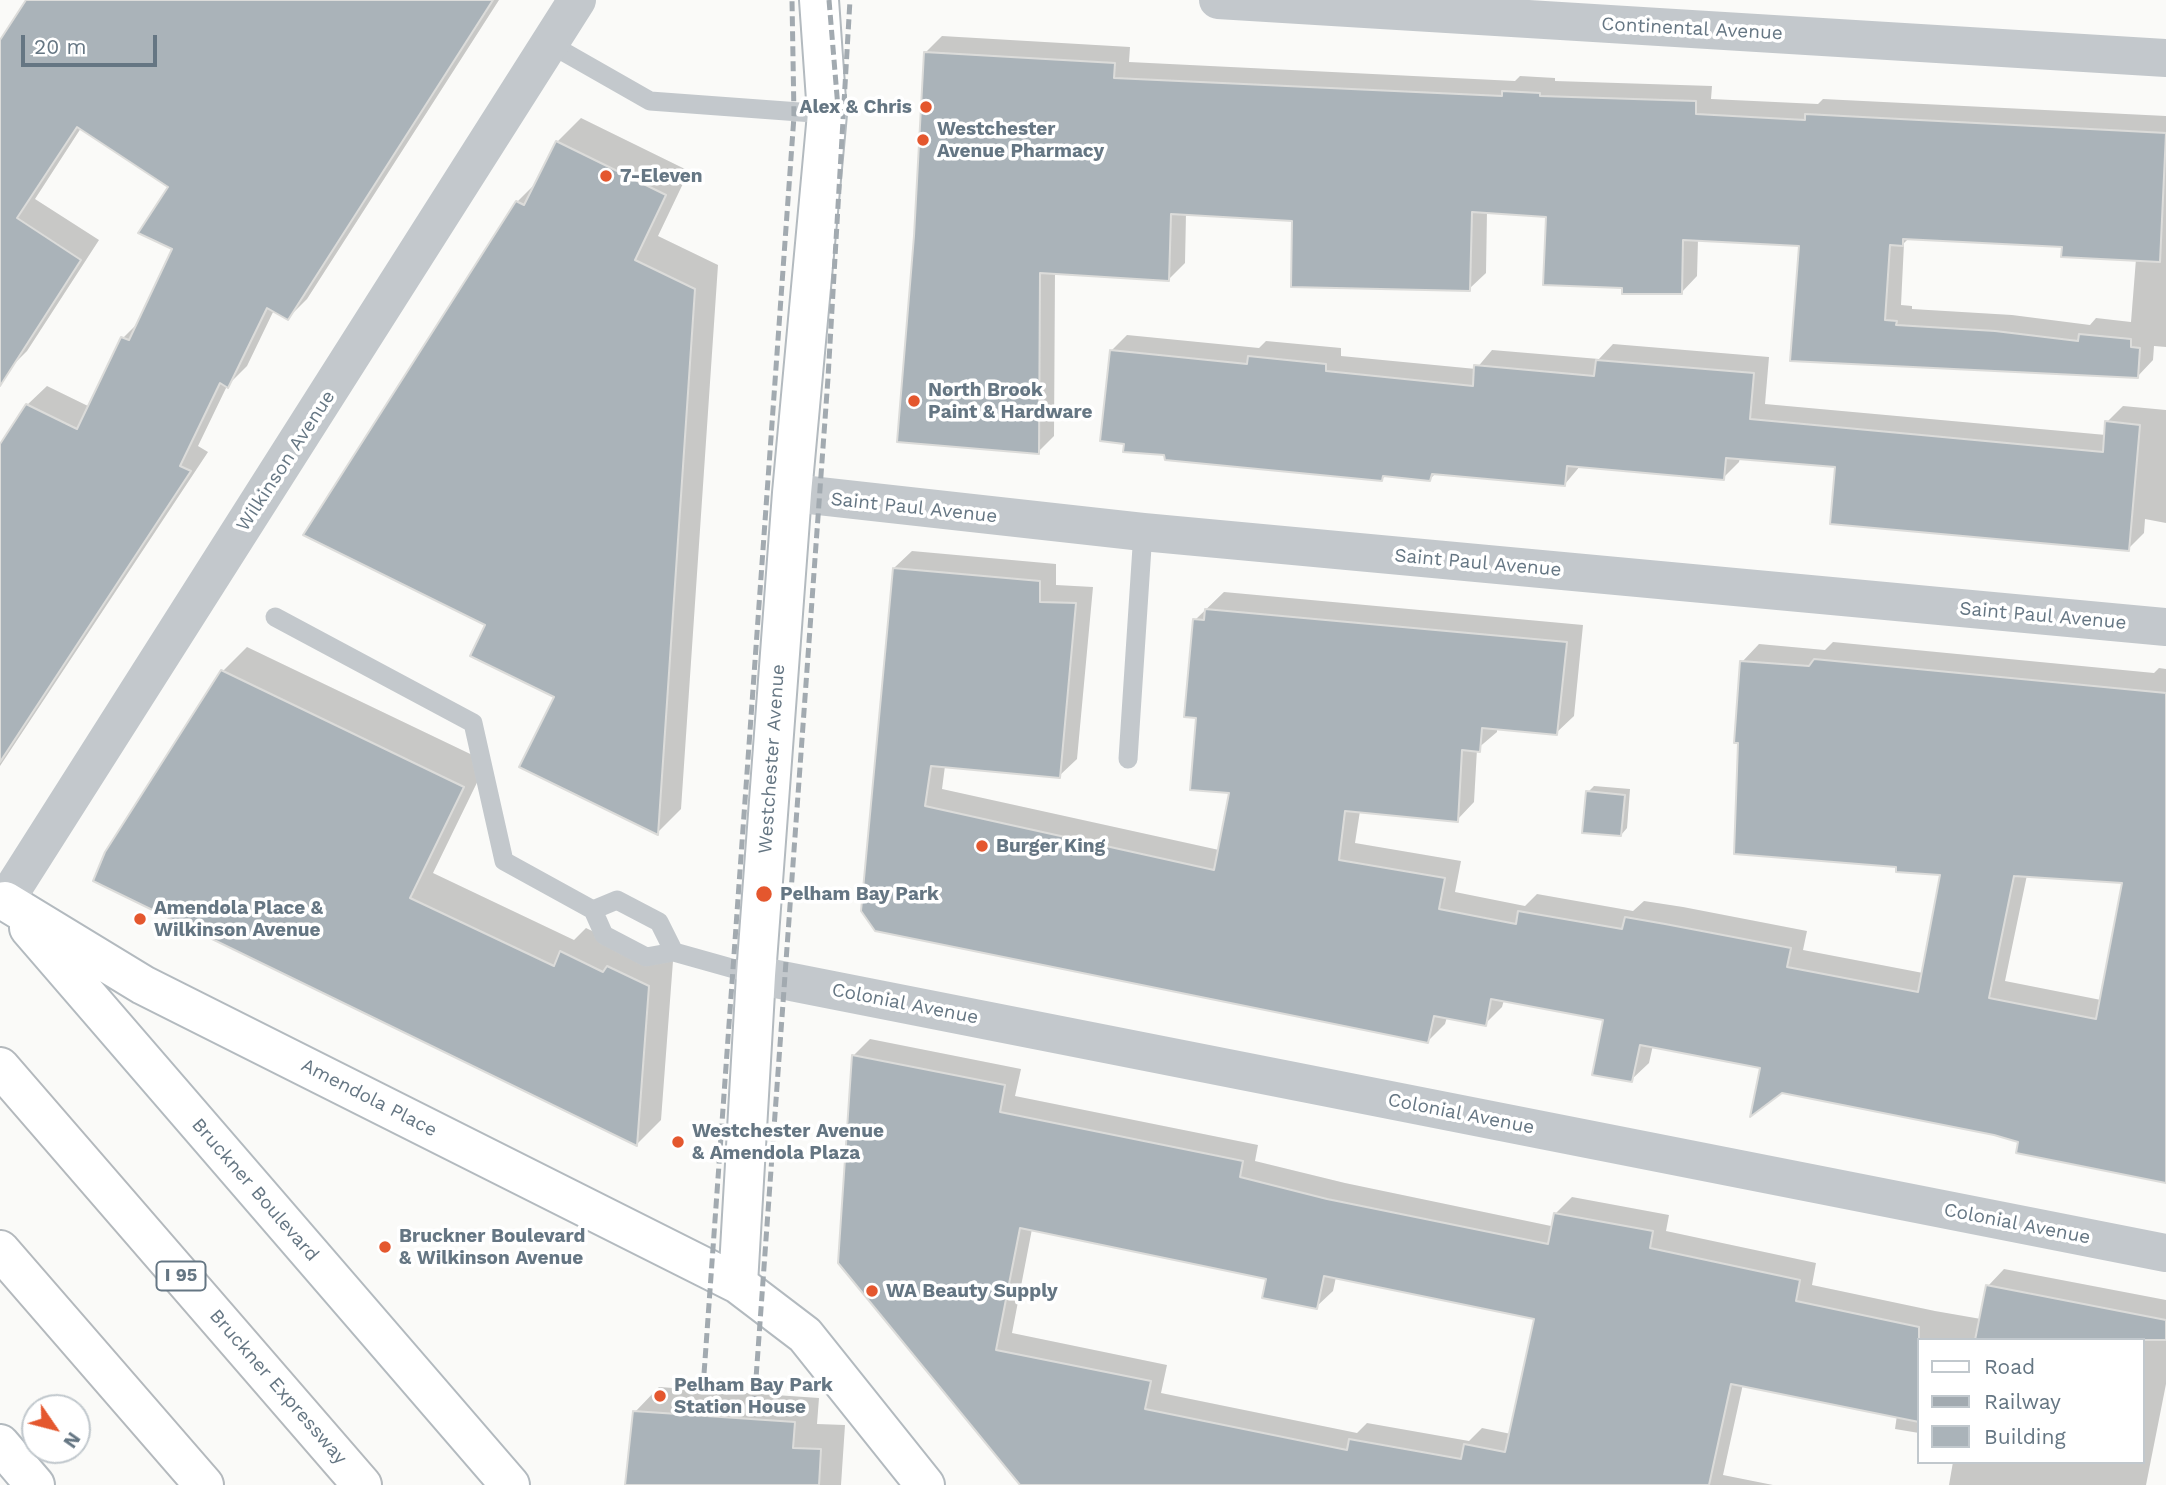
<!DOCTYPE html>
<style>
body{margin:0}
#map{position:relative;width:2166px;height:1485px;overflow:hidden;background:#fafaf8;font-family:"Work Sans",sans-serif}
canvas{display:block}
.legend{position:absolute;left:1917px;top:1338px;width:228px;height:126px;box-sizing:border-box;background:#fff;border:2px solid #c1c8cd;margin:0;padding:9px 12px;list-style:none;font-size:21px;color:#657683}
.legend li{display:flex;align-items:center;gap:14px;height:35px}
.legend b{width:35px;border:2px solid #c1c8cd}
.north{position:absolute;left:21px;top:1394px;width:70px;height:70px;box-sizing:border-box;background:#fff;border:2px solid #c1c8cd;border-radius:50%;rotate:125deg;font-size:19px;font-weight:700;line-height:28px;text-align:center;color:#657683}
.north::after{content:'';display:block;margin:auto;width:24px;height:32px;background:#e4572e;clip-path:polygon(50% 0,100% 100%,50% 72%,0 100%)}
.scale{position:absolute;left:21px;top:35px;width:136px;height:32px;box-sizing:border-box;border:4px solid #657683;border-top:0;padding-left:9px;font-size:21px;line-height:24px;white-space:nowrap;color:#657683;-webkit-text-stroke:5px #fff;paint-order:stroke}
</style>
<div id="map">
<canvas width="2166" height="1485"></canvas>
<ul class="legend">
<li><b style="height:9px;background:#fff"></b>Road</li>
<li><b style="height:9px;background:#a2aab0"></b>Railway</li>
<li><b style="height:19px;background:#aab3b9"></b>Building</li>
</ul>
<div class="north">N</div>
<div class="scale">20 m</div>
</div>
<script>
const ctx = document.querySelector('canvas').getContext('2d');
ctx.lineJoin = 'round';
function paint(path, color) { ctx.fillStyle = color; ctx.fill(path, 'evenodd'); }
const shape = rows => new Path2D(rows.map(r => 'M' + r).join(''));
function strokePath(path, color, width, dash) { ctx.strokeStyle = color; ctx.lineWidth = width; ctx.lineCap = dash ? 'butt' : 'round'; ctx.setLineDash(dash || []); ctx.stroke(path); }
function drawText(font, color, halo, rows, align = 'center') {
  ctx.font = font + ' "Work Sans",sans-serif'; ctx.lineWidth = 7; ctx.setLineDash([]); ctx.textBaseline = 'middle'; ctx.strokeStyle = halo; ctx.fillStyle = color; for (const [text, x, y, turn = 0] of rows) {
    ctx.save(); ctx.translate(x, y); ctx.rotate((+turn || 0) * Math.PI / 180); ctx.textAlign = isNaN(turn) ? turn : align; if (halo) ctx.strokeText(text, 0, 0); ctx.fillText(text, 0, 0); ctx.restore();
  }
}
paint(shape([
 [27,0,499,0,307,299,288,318,274,310,247,366,227,386,198,446,208,452,0,766,0,447,27,405,47,386,90,407,123,338,141,320,175,249,171,186,81,128,35,199,99,240,27,351,8,370,0,365,0,66],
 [942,36,1130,47,1129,62,1515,81,1520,76,1555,78,1555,81,1712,86,1711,99,1818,104,1823,99,2166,116,2166,347,2154,346,2153,360,2137,377,1792,360,1801,245,1698,239,1697,276,1681,293,1623,286,1548,215,1487,211,1486,273,1469,289,1294,219,1186,213,1185,263,1169,279,1055,272,1054,436,1038,452,916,236,926,52],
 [1910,237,2064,245,2136,259,2131,322,2096,318,2090,325,2012,315,1912,309,1912,306,1901,305,1904,243],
 [581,118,689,171,658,236,718,265,681,809,657,833,556,696,488,625,517,202,538,181,557,142],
 [1127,335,1259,348,1266,341,1341,348,1341,356,1476,369,1492,350,1599,359,1613,344,1769,357,1765,404,2106,435,2107,422,2123,406,2166,410,2166,523,2145,519,2144,533,2128,549,1837,466,1740,458,1739,462,1723,478,1581,465,1565,484,1436,473,1430,479,1386,475,1382,479,1166,454,1126,442,1111,351],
 [912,551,1056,564,1056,585,1093,587,1077,759,1059,776,945,766,942,789,1219,850,1231,792,1198,716,1195,620,1224,592,1583,625,1574,716,1556,733,1497,727,1497,732,1477,749,1474,802,1457,820,1360,811,1355,843,1461,861,1455,892,1525,906,1537,894,1633,911,1644,901,1683,907,1807,931,1803,950,1923,973,1942,874,1898,866,1742,662,1759,644,1825,650,1833,642,2154,673,2159,668,2166,669,2166,1181,1762,1066,1653,1045,1649,1063,1631,1080,1605,1019,1504,1000,1502,1007,1485,1024,1447,1017,1445,1024,1428,1041,876,929,894,568],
 [2027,875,2124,881,2101,1000,2005,981],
 [247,647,487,762,433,873,574,940,586,928,627,948,673,961,661,1120,637,1144,95,880,222,672],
 [1594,786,1630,789,1627,828,1621,835,1588,792],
 [870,1039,1021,1069,1015,1096,1258,1145,1255,1161,1345,1183,1551,1226,1555,1214,1572,1197,1669,1215,1666,1231,1816,1263,1812,1285,1935,1311,1981,1319,1988,1286,2004,1269,2166,1300,2166,1384,2146,1485,1949,1485,1953,1462,2143,1462,2143,1340,1919,1340,1919,1433,1895,1429,1897,1415,1743,1384,1723,1475,1773,1485,1022,1485,854,1055],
 [1032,1229,1268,1278,1316,1307,1333,1291,1336,1277,1536,1318,1511,1434,1482,1428,1469,1441,1367,1423,1357,1433,1161,1393,1167,1365,1012,1333],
 [659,1387,819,1398,817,1424,845,1425,841,1485,628,1485,635,1412]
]), '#0003');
const building = shape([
 [26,0,493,0,288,320,267,308,228,388,220,383,180,466,191,471,0,762,0,444,26,404,77,429,121,337,129,340,172,249,138,233,168,187,77,127,17,218,81,260,0,386,0,40,26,0],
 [924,52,1115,63,1114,78,1502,96,1502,91,1540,93,1540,96,1696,101,1696,114,1805,120,1805,114,2166,133,2160,262,2061,257,2062,247,1903,239,1903,246,1890,245,1885,320,1897,321,1896,325,1995,331,2078,341,2079,334,2131,339,2131,347,2140,348,2138,378,1790,361,1799,246,1683,240,1682,294,1622,294,1622,288,1543,285,1546,217,1472,212,1470,291,1291,287,1292,221,1171,214,1169,281,1040,273,1039,454,897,442,914,236,924,52],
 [556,141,666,195,635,260,695,289,658,835,519,767,554,697,470,656,485,625,303,535,516,201,524,205,556,141],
 [1110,350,1247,364,1248,356,1326,364,1326,371,1473,386,1474,365,1594,376,1596,360,1754,373,1750,419,2103,452,2105,421,2140,425,2129,551,1830,524,1835,467,1726,458,1724,480,1567,466,1565,486,1432,474,1430,481,1383,476,1382,481,1165,460,1164,455,1123,452,1124,444,1100,441,1110,350],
 [893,568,1040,581,1040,602,1076,603,1060,778,931,766,925,806,1214,870,1229,793,1190,790,1196,718,1184,717,1193,619,1204,620,1205,609,1567,642,1557,735,1482,728,1480,752,1462,750,1458,822,1345,811,1339,860,1445,878,1439,909,1516,924,1518,911,1622,929,1625,917,1665,924,1791,948,1787,967,1918,992,1940,875,1896,872,1896,867,1734,854,1738,743,1734,743,1740,661,1809,666,1814,659,2166,693,2166,1183,2016,1153,2018,1142,1994,1135,1782,1093,1750,1117,1760,1068,1640,1045,1632,1082,1592,1075,1603,1020,1491,999,1486,1026,1434,1016,1428,1043,875,931,861,911,893,568],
 [2014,876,2122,883,2096,1019,1989,998,2014,876],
 [221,670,464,787,410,898,554,966,560,951,603,972,607,966,649,986,637,1146,93,881,105,852,221,670],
 [1586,791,1625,795,1621,836,1582,833,1586,791],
 [852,1055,1005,1085,1000,1112,1243,1161,1240,1177,1327,1199,1548,1244,1554,1213,1653,1231,1650,1248,1800,1280,1796,1301,1919,1327,1919,1422,1731,1384,1709,1485,1020,1485,838,1263,852,1055],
 [1020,1228,1266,1279,1262,1298,1317,1309,1324,1276,1534,1319,1505,1452,1464,1444,1461,1459,1349,1439,1347,1450,1145,1409,1151,1381,996,1350,1020,1228],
 [1986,1285,2166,1320,2166,1340,1975,1340,1986,1285],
 [633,1411,795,1422,793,1448,821,1449,819,1485,625,1485,633,1411]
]);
paint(building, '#aab3b9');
strokePath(building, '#dcdcda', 2);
const secondary = shape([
 [5,901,143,985,738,1284,805,1335,925,1485],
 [29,928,510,1485],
 [738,1284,756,975,792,493,827,114,819,0],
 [0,1444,35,1485]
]);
const motorway = shape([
 [0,1067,362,1485],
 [0,1250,204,1485]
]);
strokePath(secondary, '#b3babf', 42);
strokePath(motorway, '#b4b9bd', 42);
strokePath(shape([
 [550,44,650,101,827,114],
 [275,617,473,723,504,861,593,910,604,935,646,957,674,952,756,975],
 [1128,759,1143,532],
 [593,910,617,900,659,922,674,952]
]), '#c3c8cc', 19);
strokePath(shape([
 [1218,0,2166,58],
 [792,493,1143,532,2166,627],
 [5,901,577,0],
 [756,975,2166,1253]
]), '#c3c8cc', 38);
strokePath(secondary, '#fff', 38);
strokePath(motorway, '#fff', 38);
strokePath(shape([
 [829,0,838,108],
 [703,1388,794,116,792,0],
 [754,1406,828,378,850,0]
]), '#a2aab0', 5, [10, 5]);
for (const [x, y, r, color] of [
 [926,107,7,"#e4572e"],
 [923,140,7,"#e4572e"],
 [606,176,7,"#e4572e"],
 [914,401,7,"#e4572e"],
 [982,846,7,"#e4572e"],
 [764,894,9,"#e4572e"],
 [140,919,7,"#e4572e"],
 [678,1142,7,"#e4572e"],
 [385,1247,7,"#e4572e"],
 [872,1291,7,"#e4572e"],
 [660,1396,7,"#e4572e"]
]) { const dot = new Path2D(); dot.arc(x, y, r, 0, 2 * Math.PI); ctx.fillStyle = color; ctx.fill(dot); strokePath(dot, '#fff', 2.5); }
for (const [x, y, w] of [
 [181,1276,49]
]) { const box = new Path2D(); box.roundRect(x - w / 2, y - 14.5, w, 29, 5); ctx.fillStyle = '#fff'; ctx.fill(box); strokePath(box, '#657683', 2); }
drawText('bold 18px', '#657683', null, [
 ["I 95",181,1276]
]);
drawText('19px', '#657683', '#fff', [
 ["Continental Avenue",1692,29,3],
 ["Wilkinson Avenue",286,461,-57],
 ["Saint Paul Avenue",914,508,6],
 ["Saint Paul Avenue",1478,563,5],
 ["Saint Paul Avenue",2043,616,5],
 ["Westchester Avenue",772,759,-86],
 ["Colonial Avenue",905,1004,11],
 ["Amendola Place",369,1098,27],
 ["Colonial Avenue",1461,1114,11],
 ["Bruckner Boulevard",255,1190,49],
 ["Colonial Avenue",2017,1224,11],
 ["Bruckner Expressway",278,1387,49]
]);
drawText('bold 19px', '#657683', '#fff', [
 ["Alex & Chris",912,107,"right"],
 ["Westchester",937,129],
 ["Avenue Pharmacy",937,151],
 ["7-Eleven",620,176],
 ["North Brook",928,390],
 ["Paint & Hardware",928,412],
 ["Burger King",996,846],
 ["Pelham Bay Park",780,894],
 ["Amendola Place &",154,908],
 ["Wilkinson Avenue",154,930],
 ["Westchester Avenue",692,1131],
 ["& Amendola Plaza",692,1153],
 ["Bruckner Boulevard",399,1236],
 ["& Wilkinson Avenue",399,1258],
 ["WA Beauty Supply",886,1291],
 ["Pelham Bay Park",674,1385],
 ["Station House",674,1407]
], 'left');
</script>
